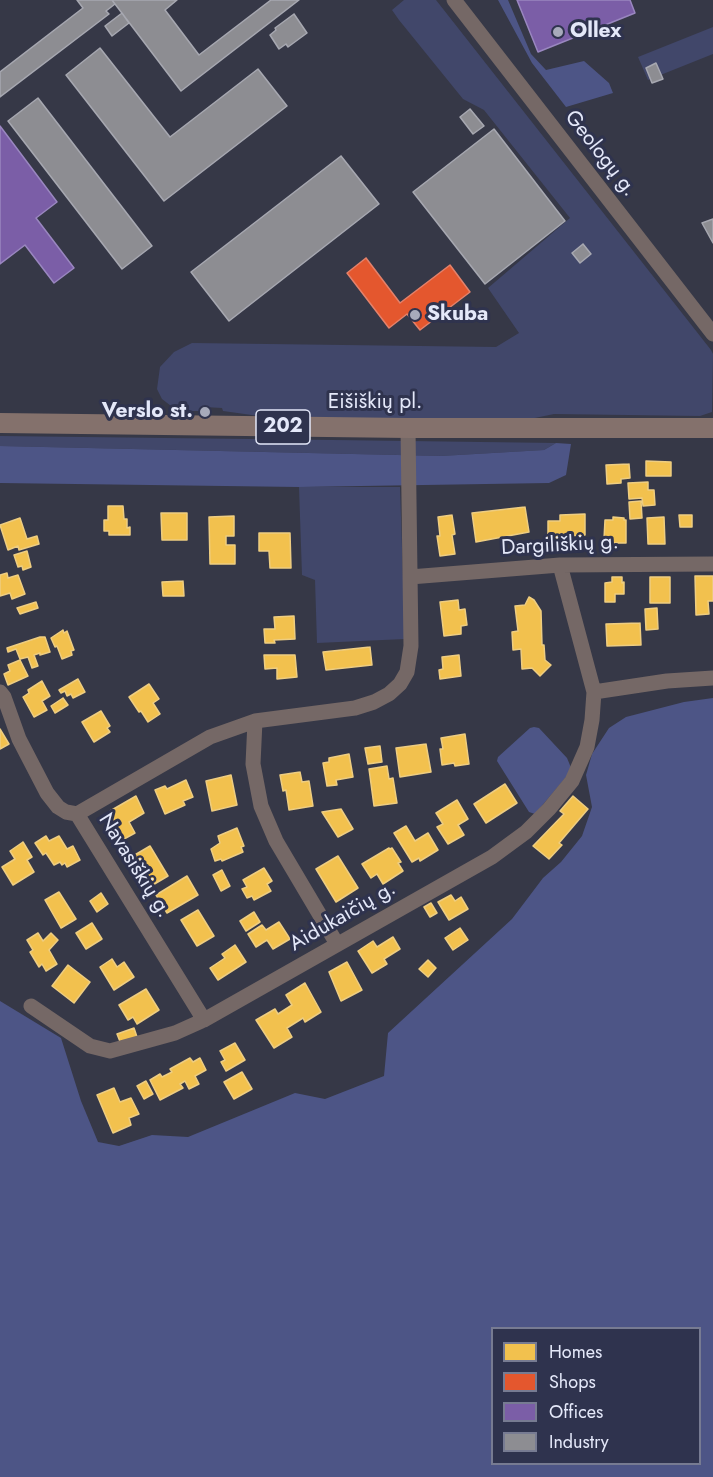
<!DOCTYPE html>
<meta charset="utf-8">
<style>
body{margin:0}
#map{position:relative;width:713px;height:1477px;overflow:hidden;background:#363847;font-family:Jost,sans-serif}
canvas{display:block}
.legend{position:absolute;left:491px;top:1327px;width:210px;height:138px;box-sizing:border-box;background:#2f334e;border:2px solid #777b92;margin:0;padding:8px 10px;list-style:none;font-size:18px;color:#e4e8f9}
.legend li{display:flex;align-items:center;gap:12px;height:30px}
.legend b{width:30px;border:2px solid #777b92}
</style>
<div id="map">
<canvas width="713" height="1477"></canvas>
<ul class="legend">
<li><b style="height:16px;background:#f2c14e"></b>Homes</li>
<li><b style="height:16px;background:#e4572e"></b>Shops</li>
<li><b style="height:16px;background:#7b5ea7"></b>Offices</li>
<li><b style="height:16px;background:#8d8d92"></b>Industry</li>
</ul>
</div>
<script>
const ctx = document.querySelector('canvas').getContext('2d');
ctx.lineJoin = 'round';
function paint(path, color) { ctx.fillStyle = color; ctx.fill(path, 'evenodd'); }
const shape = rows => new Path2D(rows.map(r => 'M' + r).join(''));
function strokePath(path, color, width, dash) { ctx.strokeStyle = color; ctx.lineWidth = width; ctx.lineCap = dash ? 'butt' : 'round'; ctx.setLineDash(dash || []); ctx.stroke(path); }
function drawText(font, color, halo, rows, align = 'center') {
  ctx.font = font + ' Jost,sans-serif'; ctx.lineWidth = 6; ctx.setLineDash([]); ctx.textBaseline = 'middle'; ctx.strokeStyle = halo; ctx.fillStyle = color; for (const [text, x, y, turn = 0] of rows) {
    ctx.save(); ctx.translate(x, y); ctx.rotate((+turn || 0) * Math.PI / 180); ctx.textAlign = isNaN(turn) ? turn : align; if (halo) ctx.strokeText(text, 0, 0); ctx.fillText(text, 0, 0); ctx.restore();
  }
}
paint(shape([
 [404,0,436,0,711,350,713,354,712,412,700,416,554,414,530,419,261,419,259,416,223,411,222,408,204,407,204,411,182,411,175,409,162,399,157,389,160,367,174,352,192,343,496,347,519,333,488,288,570,218,484,110,463,99,399,20,392,10],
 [713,27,713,54,648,80,638,57],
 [0,436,334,440,556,443,544,450,441,456,0,446],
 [299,487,400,487,405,639,317,643,315,580,302,575]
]), '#41476a');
paint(shape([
 [498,0,508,0,531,54,546,70,584,61,609,83,613,93,566,107,532,63],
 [556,443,571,444,566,475,549,483,299,487,0,483,0,446,441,456,544,450],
 [713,698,713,1477,0,1477,0,1001,61,1038,81,1101,98,1142,119,1146,152,1135,188,1137,295,1093,325,1099,384,1076,388,1033,512,919,543,878,561,862,582,836,592,807,586,775,592,754,609,728,626,717,684,702],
 [492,1328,700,1328,700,1464,492,1464],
 [534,727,539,728,567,758,572,770,535,814,529,812,497,761,498,757,530,728]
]), '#4d5586');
const homes = shape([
 [646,461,671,462,671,476,646,476,646,461],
 [629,464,630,478,621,479,621,483,607,484,606,465,629,464],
 [648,482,648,490,654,490,655,505,643,506,642,498,629,499,628,483,648,482],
 [641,501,642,518,630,519,629,502,641,501],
 [108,506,123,506,124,519,127,519,127,528,130,527,130,535,109,535,109,531,104,531,104,520,108,520,108,506],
 [525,507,529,532,476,542,472,513,525,507],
 [161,513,187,513,187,540,162,540,161,513],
 [585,514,585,535,563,536,563,543,548,544,548,521,560,521,560,515,585,514],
 [452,515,455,534,452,535,455,554,440,556,437,536,440,536,438,517,452,515],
 [679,515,692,515,692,527,680,527,679,515],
 [234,516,234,536,226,536,226,545,235,545,235,564,210,564,209,517,234,516],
 [613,517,624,518,624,520,626,520,626,543,610,543,610,539,604,539,605,520,613,520,613,517],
 [664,517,665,544,648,544,647,518,664,517],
 [20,518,27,539,37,536,39,544,19,550,18,546,8,550,0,525,20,518],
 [259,533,290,533,291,568,270,568,269,551,259,551,259,533],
 [27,551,31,567,23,570,22,566,18,567,14,555,27,551],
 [7,573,8,578,18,575,25,594,12,599,10,593,0,596,0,575,7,573],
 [695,576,713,576,713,601,708,601,709,614,696,615,695,576],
 [612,577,622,577,622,583,624,582,624,594,615,594,615,602,605,602,605,583,612,582,612,577],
 [650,577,670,577,670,603,650,603,650,577],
 [183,581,184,596,163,596,162,582,183,581],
 [529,597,534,600,541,611,542,645,544,645,545,660,551,665,540,676,532,668,522,669,521,649,513,650,512,632,518,631,515,606,525,605,529,597],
 [458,600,459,610,465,609,467,625,461,626,461,634,444,636,440,602,458,600],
 [36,602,38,608,20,614,17,608,36,602],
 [657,608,658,629,646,630,645,609,657,608],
 [294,616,295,639,274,640,275,643,265,643,264,629,275,629,274,617,294,616],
 [640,623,641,645,607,646,606,624,640,623],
 [63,630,64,633,67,631,74,650,71,651,72,655,62,659,57,646,55,647,51,638,63,630],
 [40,637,45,637,50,652,40,655,40,653,34,655,38,666,32,668,28,657,20,659,16,649,8,652,7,648,40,637],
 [370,647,372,665,326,670,323,652,370,647],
 [264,655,295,655,297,677,277,679,277,668,265,669,264,655],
 [459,655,461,676,440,679,439,670,443,669,442,657,459,655],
 [20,660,28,676,8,685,4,674,10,671,8,665,20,660],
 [78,679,85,692,73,698,71,694,67,696,65,691,61,693,59,690,78,679],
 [42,681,50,696,42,701,47,710,34,717,23,697,29,693,28,690,42,681],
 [149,684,159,699,153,703,160,714,148,722,141,711,139,712,129,697,149,684],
 [63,698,68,705,55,713,51,706,63,698],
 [101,711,110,726,107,728,110,732,94,742,82,722,101,711],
 [0,729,9,744,0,749,0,729],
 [465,734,469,764,455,766,454,763,442,765,440,749,443,749,441,738,465,734],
 [426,744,431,772,400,777,396,748,426,744],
 [380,746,382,762,368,764,365,748,380,746],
 [349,754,353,777,336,780,337,785,327,786,323,763,329,762,329,758,349,754],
 [387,766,389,779,393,778,397,803,374,806,369,769,387,766],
 [300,772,302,782,309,781,313,806,289,810,286,790,283,791,280,775,300,772],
 [231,775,237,805,212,811,206,781,231,775],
 [186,780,193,797,183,801,185,805,165,814,155,790,165,786,167,789,186,780],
 [505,784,517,803,486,823,474,804,505,784],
 [136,796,144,813,129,822,135,833,124,839,112,820,114,819,110,811,136,796],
 [573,796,588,809,559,843,562,845,549,859,533,846,564,814,560,811,573,796],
 [457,800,468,819,458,825,464,835,448,844,437,827,443,824,436,813,457,800],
 [341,809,353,829,338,837,322,812,341,809],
 [406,826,415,841,428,833,438,850,420,861,419,858,412,862,394,833,406,826],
 [237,828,244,846,241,847,243,852,222,861,221,859,215,861,211,849,220,843,218,836,237,828],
 [46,836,49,841,59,836,67,849,73,846,80,860,67,867,65,863,62,865,60,862,54,865,46,853,43,855,35,843,46,836],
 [23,842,32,857,27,860,34,872,13,885,2,867,15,859,10,851,23,842],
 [150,846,168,876,151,886,133,856,150,846],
 [389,848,390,849,392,848,401,862,398,863,403,871,383,884,377,874,371,878,362,864,389,848],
 [338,856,358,888,336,902,316,869,338,856],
 [264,868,272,881,267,884,271,891,254,900,252,896,247,898,242,889,247,887,243,880,264,868],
 [222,870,230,886,221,891,213,875,222,870],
 [187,876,198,895,167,913,156,895,187,876],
 [59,892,76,919,61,928,45,900,59,892],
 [101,893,108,904,97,912,90,901,101,893],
 [451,895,455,901,461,897,468,909,449,920,438,902,451,895],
 [431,903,437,913,430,917,424,907,431,903],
 [198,910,214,936,197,946,181,920,198,910],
 [254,912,260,922,246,931,240,921,254,912],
 [279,922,290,939,273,949,267,940,256,947,248,934,262,925,266,930,279,922],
 [92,923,102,939,86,949,76,933,92,923],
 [460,928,468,940,453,950,445,938,460,928],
 [38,933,43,941,51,933,58,940,49,950,57,964,46,971,42,964,39,967,30,952,33,950,27,940,38,933],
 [393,937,400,949,384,959,387,964,372,973,358,951,373,941,377,947,393,937],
 [235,945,246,962,218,980,210,968,225,958,222,954,235,945],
 [112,959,117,967,124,962,134,977,114,990,100,967,112,959],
 [428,960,436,968,428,977,419,969,428,960],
 [347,962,362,990,341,1001,329,972,347,962],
 [68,965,90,982,74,1003,52,986,68,965],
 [305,983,321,1012,305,1022,303,1018,287,1028,292,1037,274,1048,256,1020,275,1009,278,1014,292,1005,286,995,305,983],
 [146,989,159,1010,137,1024,133,1017,128,1020,119,1005,146,989],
 [134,1028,137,1037,121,1044,117,1034,134,1028],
 [235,1043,245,1060,226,1071,221,1062,225,1060,220,1051,235,1043],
 [190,1058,193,1062,200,1058,206,1070,195,1076,199,1084,189,1089,185,1081,180,1084,183,1088,160,1100,150,1080,160,1074,162,1077,172,1072,170,1069,190,1058],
 [242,1072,252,1089,234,1099,224,1082,242,1072],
 [146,1081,153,1094,144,1099,137,1086,146,1081],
 [114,1088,120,1102,131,1098,139,1114,129,1118,131,1125,113,1133,97,1095,114,1088]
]);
paint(homes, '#f2c14e');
strokePath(homes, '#eecd81', 1.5);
const shops = shape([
 [366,258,400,303,450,265,470,292,420,330,407,314,389,328,347,273,366,258]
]);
paint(shops, '#e4572e');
strokePath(shops, '#e4826b', 1.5);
const offices = shape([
 [517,0,630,0,635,13,538,52,517,0],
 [0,126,57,202,36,218,74,268,54,283,25,245,0,264,0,126]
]);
paint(offices, '#7b5ea7');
strokePath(offices, '#9a87c0', 1.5);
const industry = shape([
 [77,0,112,0,115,4,106,11,109,14,0,97,0,72,83,8,77,0],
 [112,0,177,0,165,10,199,55,271,0,299,0,181,91,112,0],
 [122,13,129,23,112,36,105,26,122,13],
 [294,14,307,33,288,47,286,44,279,49,270,35,276,30,275,28,294,14],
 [100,48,170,137,258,69,287,106,164,201,66,75,100,48],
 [656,63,663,79,652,83,646,68,656,63],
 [38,98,152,246,122,269,8,121,38,98],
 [470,109,484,126,473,134,460,117,470,109],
 [494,129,565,221,485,284,413,192,494,129],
 [341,156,379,204,229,321,191,272,341,156],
 [713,219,713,243,702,223,713,219],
 [583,244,591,254,580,263,572,253,583,244]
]);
paint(industry, '#8d8d92');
strokePath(industry, '#a7a8b1', 1.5);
strokePath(shape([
 [454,0,713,334],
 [410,577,560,565,713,564],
 [0,692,4,697,19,739,47,793,58,807,66,812,77,814],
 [594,692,667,681,713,678],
 [255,721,253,764,261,806,276,841,337,944],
 [31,1006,90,1046,110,1051,175,1033,204,1020,492,857,526,832,549,809,572,781,587,747,592,720,594,692,560,565],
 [204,1020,77,814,210,737,255,721,355,708,374,702,389,694,400,684,407,672,411,646,408,428]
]), '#756866', 15);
strokePath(shape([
 [0,423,408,428,713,428]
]), '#84716c', 20);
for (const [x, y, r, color] of [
 [558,32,6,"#a7aabb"],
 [415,315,6,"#a7aabb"],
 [205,412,6,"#a7aabb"]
]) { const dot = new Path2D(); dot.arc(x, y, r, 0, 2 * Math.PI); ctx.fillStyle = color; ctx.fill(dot); strokePath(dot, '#2f334e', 2); }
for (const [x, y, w] of [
 [283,427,54]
]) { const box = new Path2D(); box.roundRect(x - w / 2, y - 17, w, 34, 4.5); ctx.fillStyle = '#2f334e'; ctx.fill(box); strokePath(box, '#e4e8f9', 1.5); }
drawText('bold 20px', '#e4e8f9', null, [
 ["202",283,427]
]);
drawText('bold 21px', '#e4e8f9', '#2f334e', [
 ["Ollex",570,32],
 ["Skuba",427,315],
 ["Verslo st.",193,412,"right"]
], 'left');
drawText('21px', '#e4e8f9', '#2f334e', [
 ["Geologų g.",600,154,52],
 ["Eišiškių pl.",375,403],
 ["Dargiliškių g.",560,546,-3],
 ["Navasiškių g.",134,866,58],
 ["Aidukaičių g.",343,917,-30]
]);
</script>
